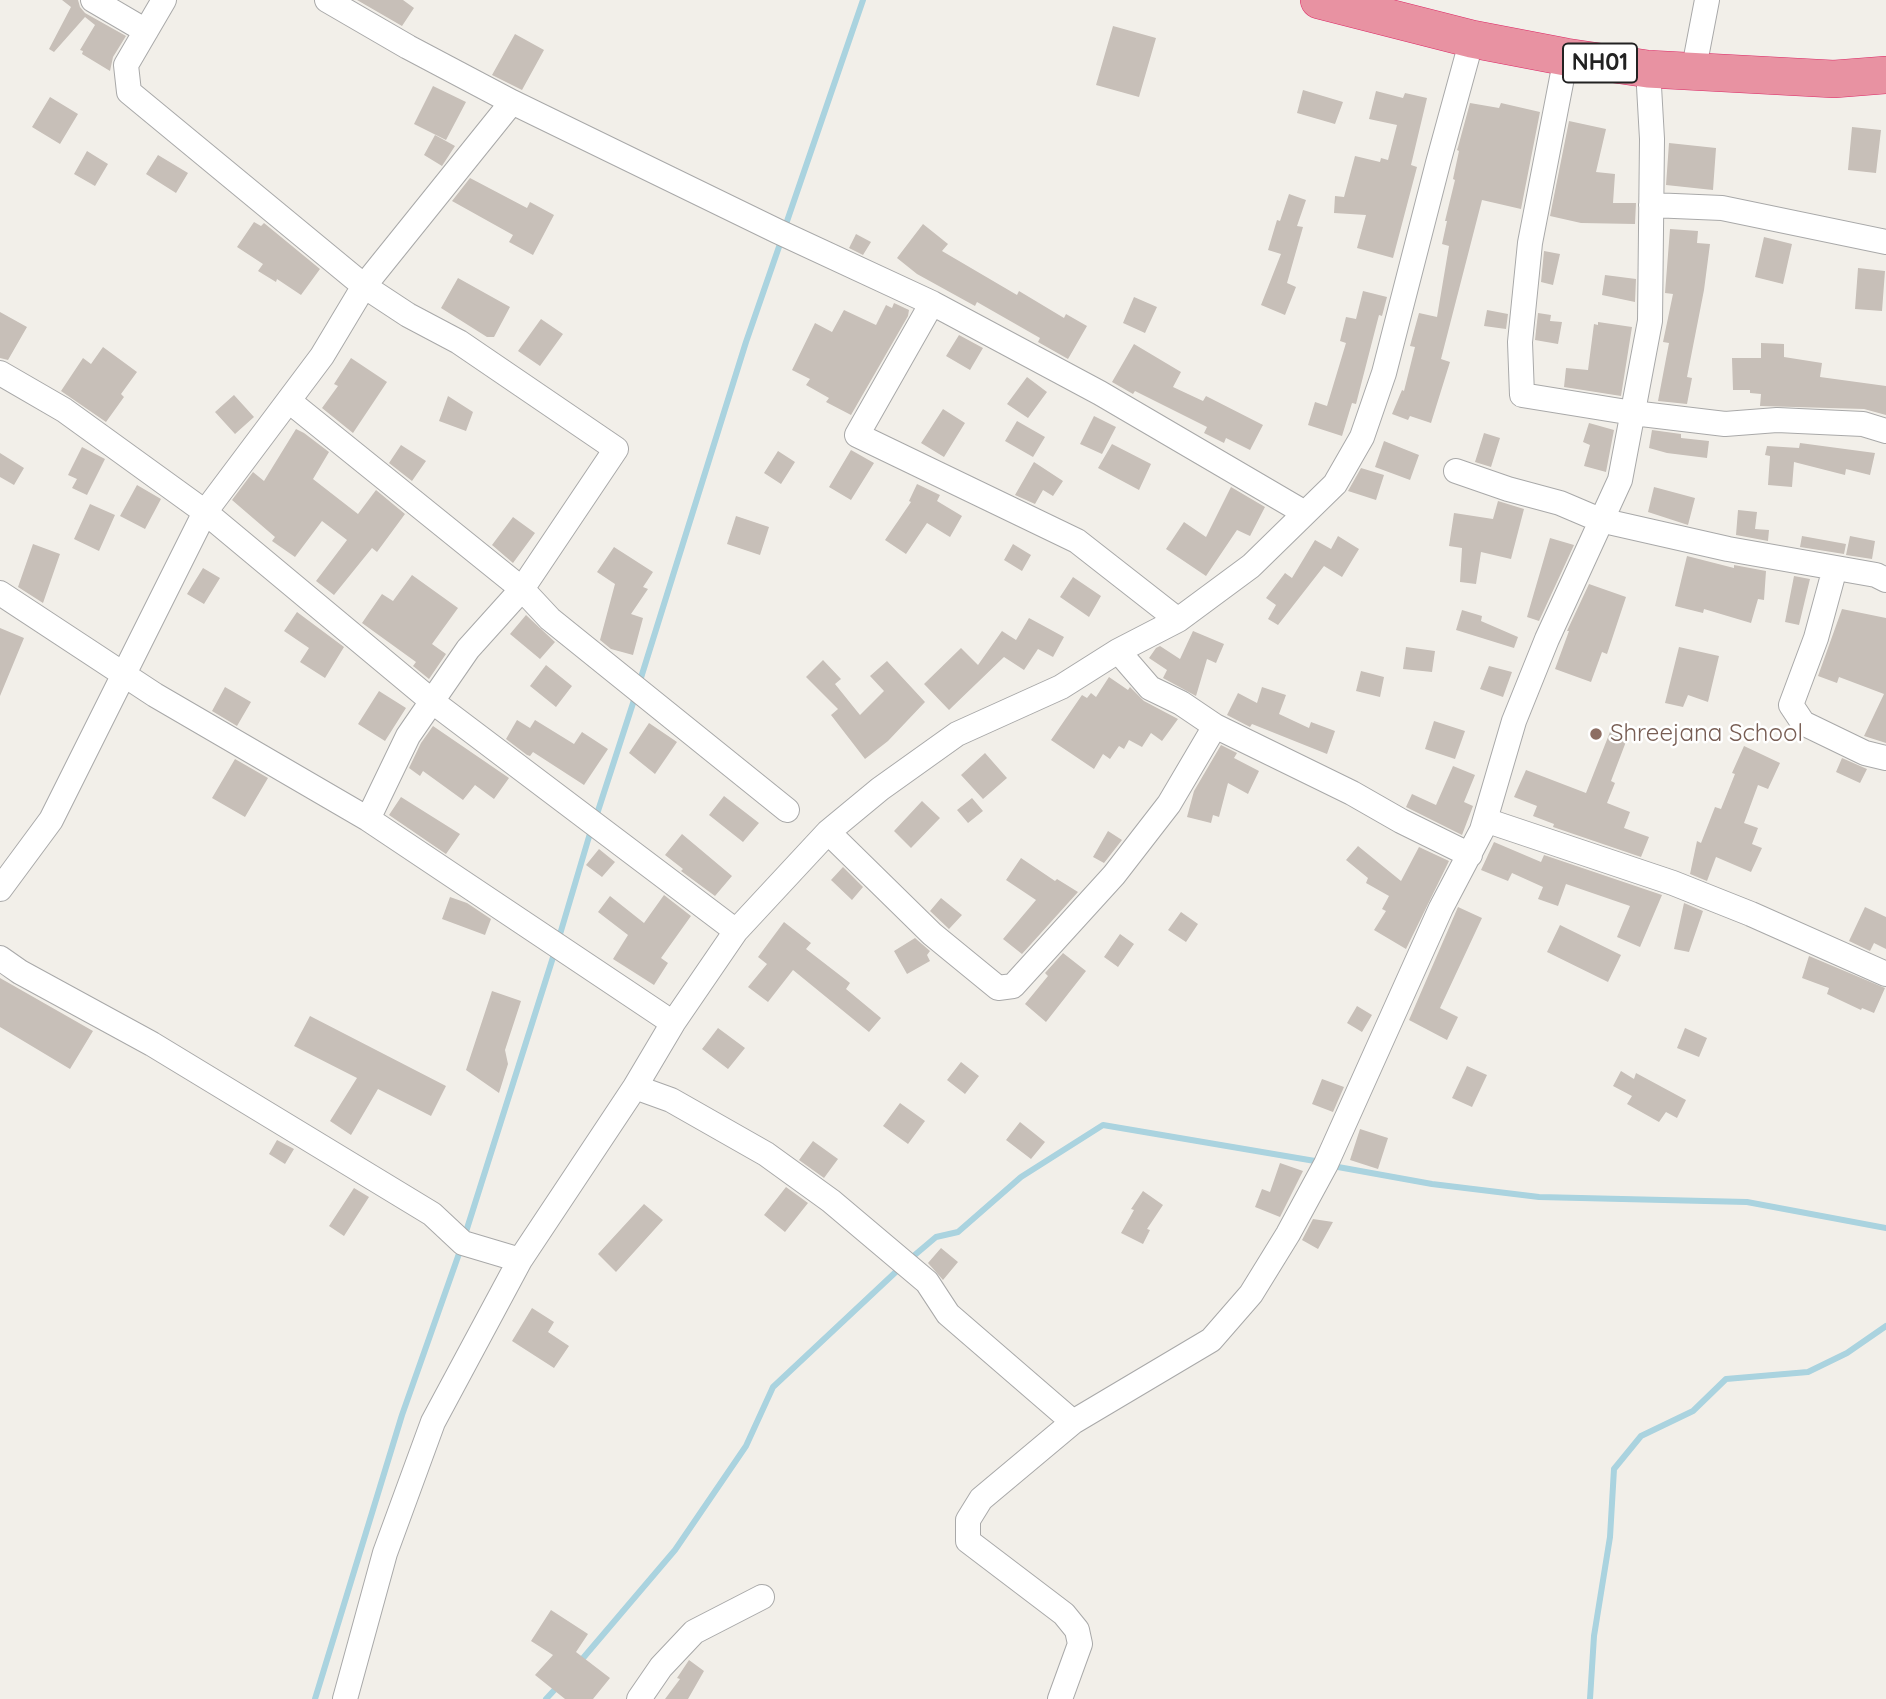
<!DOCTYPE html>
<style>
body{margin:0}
canvas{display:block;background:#f2efe9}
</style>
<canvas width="1886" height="1699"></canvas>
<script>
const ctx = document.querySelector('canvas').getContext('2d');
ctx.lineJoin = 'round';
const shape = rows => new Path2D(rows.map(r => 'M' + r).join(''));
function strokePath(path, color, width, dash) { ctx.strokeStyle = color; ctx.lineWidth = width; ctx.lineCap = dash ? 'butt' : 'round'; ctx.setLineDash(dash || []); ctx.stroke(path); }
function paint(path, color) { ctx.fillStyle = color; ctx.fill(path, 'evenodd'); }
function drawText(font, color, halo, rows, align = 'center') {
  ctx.font = font + ' Quicksand,sans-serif'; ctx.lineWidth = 5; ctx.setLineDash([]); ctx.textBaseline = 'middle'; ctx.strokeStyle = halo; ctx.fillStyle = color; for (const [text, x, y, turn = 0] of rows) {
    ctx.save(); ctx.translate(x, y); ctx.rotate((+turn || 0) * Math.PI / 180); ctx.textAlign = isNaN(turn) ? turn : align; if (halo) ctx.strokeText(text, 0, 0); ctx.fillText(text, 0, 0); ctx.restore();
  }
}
strokePath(shape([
 [785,227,863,0],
 [639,684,746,342,781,241],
 [596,817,636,694],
 [558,941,591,830],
 [1338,1167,1432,1184,1539,1197,1747,1202,1886,1228],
 [464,1238,555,951],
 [910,1259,936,1237,958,1232,1021,1177,1103,1125,1315,1161],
 [578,1664,675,1550,746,1446,773,1387,900,1268],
 [315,1699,402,1415,461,1248],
 [546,1699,559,1685],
 [1590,1699,1594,1636,1610,1537,1614,1469,1641,1436,1693,1411,1726,1379,1808,1372,1847,1353,1886,1326]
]), '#aad3df', 6);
paint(shape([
 [62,0,78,0,80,7,85,13,126,36,113,57,110,71,82,54,83,51,80,50,95,25,85,17,54,52,49,49,71,7],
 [357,0,403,0,414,8,402,26],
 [1113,26,1156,38,1139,97,1096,85],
 [515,34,544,50,522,90,492,75],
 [433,86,466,102,446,140,414,124],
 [1303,90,1343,102,1335,124,1297,113],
 [1376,91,1403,98,1405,93,1427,98,1411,165,1417,167,1393,258,1357,248,1366,215,1334,213,1335,196,1344,197,1355,156,1380,162,1381,158,1388,160,1397,125,1369,119],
 [50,97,78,114,60,144,32,127],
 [1470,103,1499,108,1501,103,1540,112,1521,209,1482,200,1441,359,1450,362,1431,423,1410,416,1408,420,1392,414,1402,390,1404,391,1415,347,1410,346,1419,313,1437,317,1449,246,1442,244,1447,221,1445,221,1455,180,1453,179,1459,151,1457,150,1458,147],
 [1569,121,1606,129,1596,172,1615,174,1613,203,1636,203,1635,224,1581,223,1550,216],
 [1852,127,1881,130,1876,173,1848,170],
 [435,135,455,146,442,166,424,155],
 [1669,143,1716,148,1713,190,1666,185],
 [87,151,108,164,95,186,74,174],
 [158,155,188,173,176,193,146,174],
 [470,178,527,208,530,202,554,215,533,255,509,242,513,235,452,201],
 [1289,194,1306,200,1297,226,1303,227,1287,283,1296,287,1285,315,1261,305,1281,254,1268,250,1277,220,1280,221],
 [254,222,261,226,264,223,320,269,301,295,277,279,276,282,258,271,263,264,237,247],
 [923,224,948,244,942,251,1017,295,1019,291,1064,318,1066,314,1087,326,1068,359,1038,342,1040,338,977,302,975,306,917,274,897,258],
 [1670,229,1698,231,1697,243,1710,244,1704,290,1687,377,1692,378,1687,404,1658,401,1669,343,1663,342,1673,294,1665,293],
 [856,234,871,242,863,255,849,248],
 [1764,237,1792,244,1783,284,1755,277],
 [1544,251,1560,254,1553,285,1541,282],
 [1858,268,1885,271,1882,311,1855,309],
 [1605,275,1636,279,1635,302,1602,295],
 [458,278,510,307,494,337,487,337,441,308],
 [1363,291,1387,297,1382,316,1379,315,1356,404,1352,403,1342,436,1308,425,1315,402,1327,406,1346,343,1340,341,1346,317,1356,319],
 [1134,297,1157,307,1145,333,1123,323],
 [894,303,909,310,908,316,851,415,826,402,829,398,806,385,810,379,792,370,815,323,832,332,844,310,876,325,886,305,892,308],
 [1487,310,1508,314,1506,329,1484,326],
 [0,312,27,327,8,360,0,358],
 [1538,313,1551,315,1550,321,1562,322,1558,344,1535,340],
 [541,319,563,334,540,366,518,351],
 [1598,322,1632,327,1621,396,1564,387,1566,368,1588,370,1594,324,1598,325],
 [959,335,983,348,970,370,946,356],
 [1761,343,1784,344,1784,357,1822,363,1820,377,1886,386,1886,415,1864,409,1760,406,1761,394,1750,393,1750,390,1733,390,1732,358,1761,358],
 [1134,344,1181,372,1173,387,1203,401,1206,396,1263,425,1250,450,1226,438,1224,443,1204,433,1207,427,1135,391,1133,394,1112,382],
 [103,347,137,372,121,394,124,397,106,422,61,391,83,358,91,364],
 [351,358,387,382,353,433,322,408,338,386,334,384],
 [1027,377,1047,392,1028,418,1007,404],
 [234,395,254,417,235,434,215,412],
 [448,396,473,412,466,431,439,421],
 [943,409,965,423,944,457,921,443],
 [1094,416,1116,427,1102,454,1080,444],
 [1017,421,1045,437,1033,457,1005,441],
 [1589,423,1614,430,1606,472,1584,466,1590,445,1583,442],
 [296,429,304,433,329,452,313,479,358,514,376,490,405,514,377,552,372,548,334,595,316,581,347,540,322,521,295,557,272,541,275,537,232,500,253,472,264,481],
 [1652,430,1681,434,1681,438,1709,441,1707,458,1667,453,1649,448],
 [1484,433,1500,438,1491,467,1475,462],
 [1384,441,1419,455,1410,480,1375,467],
 [1800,443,1875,453,1870,475,1846,469,1845,475,1794,462,1792,487,1768,485,1770,456,1765,455,1767,446,1799,448],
 [1112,444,1151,464,1139,490,1098,468],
 [401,445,426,461,412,481,389,463],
 [82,447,105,459,87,495,72,488,77,479,68,475],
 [851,450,874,463,851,500,829,487],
 [778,451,795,462,781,484,764,473],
 [0,453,24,468,14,485,0,477],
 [1034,462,1063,481,1053,496,1043,490,1035,504,1015,495],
 [1361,468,1384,475,1376,500,1348,491],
 [917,484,940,495,937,501,962,516,950,537,927,523,906,554,885,540,911,502,909,501],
 [137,485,161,499,145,529,120,516],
 [1231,487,1265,507,1250,536,1237,530,1206,576,1166,549,1184,522,1206,537],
 [1654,487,1695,498,1688,525,1648,512],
 [1498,501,1524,509,1511,559,1481,552,1476,584,1460,582,1462,548,1449,546,1454,513,1493,519],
 [90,504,115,515,99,551,74,539],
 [1738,510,1757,512,1755,529,1769,530,1768,541,1736,535],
 [736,516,769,527,760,555,727,544],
 [513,517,535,533,513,563,492,545],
 [1338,536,1359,549,1342,577,1324,566,1278,625,1268,619,1276,605,1266,598,1285,573,1292,578,1315,540,1331,549],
 [1802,536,1846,544,1844,554,1800,547],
 [1850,536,1875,541,1872,559,1846,555],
 [1550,538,1574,545,1539,621,1527,617],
 [33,544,60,554,43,603,18,587],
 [1013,544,1031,555,1022,571,1004,560],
 [614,547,653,572,643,587,648,589,631,614,643,618,633,655,611,649,600,640,615,584,597,572],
 [1687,556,1734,568,1734,565,1766,571,1764,600,1758,599,1751,623,1704,609,1703,613,1675,606],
 [203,568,220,578,204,604,187,594],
 [412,575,458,608,432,644,446,654,429,679,413,666,416,662,362,623,382,594,393,601],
 [1794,576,1810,579,1799,625,1785,622],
 [1073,577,1101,596,1089,617,1060,597],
 [1589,584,1626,597,1607,654,1602,652,1591,682,1555,669,1569,631,1567,631],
 [1842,609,1886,618,1886,743,1864,736,1884,694,1839,677,1837,683,1818,676],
 [1462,610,1482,616,1481,621,1518,637,1514,648,1456,630],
 [297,612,344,647,325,678,300,662,309,648,284,631],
 [526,615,555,642,540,659,510,634],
 [1029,618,1064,637,1053,657,1038,649,1024,670,1004,657,949,710,924,684,961,648,978,665,1002,631,1016,640],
 [0,628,24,638,0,696],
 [1193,631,1224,644,1216,663,1207,659,1196,696,1163,678,1167,670,1149,658,1156,648,1160,646,1180,659],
 [1406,647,1435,651,1432,672,1403,669],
 [1679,647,1719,656,1708,702,1688,695,1683,707,1665,703],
 [823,660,841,679,835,684,860,715,884,691,870,676,887,661,925,702,888,741,865,759,831,715,838,709,806,677],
 [546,665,572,686,556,707,530,686],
 [1489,666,1512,672,1503,697,1480,689],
 [1361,671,1384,677,1380,697,1356,691],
 [1109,677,1128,690,1130,687,1144,701,1178,719,1162,741,1151,733,1142,747,1129,740,1124,749,1119,746,1110,759,1103,754,1094,769,1051,740,1082,695,1087,698,1091,693,1096,697],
 [225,687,251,702,237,726,212,711],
 [1262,687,1286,695,1279,714,1309,728,1311,722,1335,731,1327,754,1252,724,1250,727,1227,715,1238,693,1257,703],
 [379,691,406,708,385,741,358,724],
 [517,720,530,728,535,720,574,744,582,732,608,749,584,785,533,752,530,756,527,755,506,739],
 [1434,721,1465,731,1455,759,1425,749],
 [649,723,677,742,655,774,629,753],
 [433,726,509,778,494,799,475,785,463,800,423,771,420,776,409,768,421,743],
 [1610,732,1627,739,1611,781,1615,783,1607,803,1630,812,1624,828,1649,837,1641,857,1553,827,1554,824,1533,816,1537,806,1514,797,1526,770,1586,793],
 [1221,745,1237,753,1234,758,1259,771,1248,794,1228,783,1219,817,1213,815,1211,823,1187,817,1194,791],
 [1744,746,1780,763,1768,789,1758,785,1744,823,1758,828,1752,844,1762,848,1751,872,1716,857,1707,881,1690,874,1697,841,1701,843,1715,807,1721,809,1735,774,1732,773],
 [985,753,1007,778,983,799,961,775],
 [1842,758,1867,769,1860,783,1836,772],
 [235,759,268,778,245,817,212,798],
 [1453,766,1475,775,1464,802,1473,806,1462,835,1406,807,1412,794,1436,805],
 [724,796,759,823,743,842,709,815],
 [401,797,460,834,446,854,389,815],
 [972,798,983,811,968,823,957,810],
 [922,801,940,818,911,848,894,831],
 [1108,831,1122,840,1104,863,1093,857],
 [682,834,732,876,715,896,681,871,683,869,665,855],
 [1494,842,1541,862,1544,855,1662,895,1640,947,1617,937,1630,906,1566,884,1558,906,1538,899,1543,887,1512,873,1508,881,1481,870],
 [1358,846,1401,881,1419,847,1449,861,1406,949,1374,930,1386,911,1382,909,1389,896,1366,883,1368,878,1346,860],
 [599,849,615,862,602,877,586,865],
 [1021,858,1055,881,1057,879,1078,892,1022,954,1003,939,1036,900,1006,880],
 [843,867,863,887,852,900,831,880],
 [664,895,691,916,661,958,668,963,654,985,613,959,628,935,598,912,610,896,644,923],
 [450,897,467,903,491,919,485,935,442,919],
 [941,898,962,915,949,929,930,911],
 [1684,903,1703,911,1689,952,1674,949],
 [1458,907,1482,918,1440,1008,1458,1017,1447,1040,1409,1020],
 [1865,907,1886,917,1886,949,1874,943,1870,951,1849,941],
 [1181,912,1198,924,1186,942,1168,930],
 [784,922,811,943,806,949,850,983,846,989,881,1018,869,1032,793,970,768,1002,748,987,767,964,758,957],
 [1560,925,1621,955,1608,982,1547,952],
 [1120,934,1134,944,1118,967,1104,957],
 [915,938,930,951,927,955,930,961,907,974,894,951],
 [1063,953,1086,971,1046,1022,1025,1004,1048,976,1045,973],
 [1809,956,1885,988,1874,1013,1862,1008,1861,1010,1827,994,1829,988,1802,978],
 [0,978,93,1031,70,1069,0,1027],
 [492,991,521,1001,505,1050,508,1064,499,1093,466,1070],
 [1357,1006,1372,1015,1362,1032,1347,1023],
 [310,1016,446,1086,431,1116,378,1089,351,1135,330,1121,357,1078,294,1046],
 [718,1028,745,1048,728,1069,702,1049],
 [1685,1028,1707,1038,1699,1057,1677,1048],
 [961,1062,979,1076,965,1094,947,1080],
 [1467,1066,1487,1075,1472,1107,1452,1098],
 [1621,1071,1634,1079,1636,1073,1686,1100,1677,1118,1666,1112,1659,1122,1627,1104,1632,1096,1613,1086],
 [1322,1079,1344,1087,1333,1112,1312,1104],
 [900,1103,925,1121,908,1144,883,1126],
 [1020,1122,1045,1142,1031,1159,1006,1140],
 [1360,1129,1388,1138,1378,1169,1350,1160],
 [277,1140,294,1149,285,1164,269,1154],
 [813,1141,838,1159,824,1178,799,1160],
 [1280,1163,1303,1171,1280,1217,1255,1207,1262,1189,1270,1192],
 [786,1187,808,1203,785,1232,764,1215],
 [354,1188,369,1197,344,1236,329,1226],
 [1143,1191,1163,1205,1147,1229,1150,1230,1143,1244,1121,1233,1134,1210,1131,1209],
 [644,1204,663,1220,616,1272,598,1254],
 [1313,1219,1333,1222,1318,1249,1302,1240],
 [941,1248,958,1262,943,1280,928,1263],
 [532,1308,554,1322,548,1332,569,1346,554,1368,512,1341],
 [551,1610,588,1634,576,1652,610,1678,593,1699,565,1699,535,1675,553,1655,531,1641],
 [689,1660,704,1671,688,1699,665,1699,680,1679,677,1678]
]), '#c7bfb8');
const minor = shape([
 [93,0,146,31],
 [327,0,408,47,512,102,777,231,932,303],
 [1566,57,1530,243,1520,342,1522,395,1633,413,1725,424,1777,420,1863,424,1886,431],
 [1693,73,1707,0],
 [1651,205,1722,208,1886,242],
 [0,373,64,410,205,512,433,702,736,931],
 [289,401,522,589,550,619,787,810],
 [1456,471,1508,489,1560,503,1600,520,1728,549,1876,575,1886,580],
 [1835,568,1816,638,1791,705,1803,723,1865,753,1886,758],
 [0,593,155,695,368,819,673,1023],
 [1178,620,1077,541,857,435,932,303,1100,393,1305,513],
 [1118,651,1150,688,1181,703,1215,726,1352,793,1401,821,1470,855],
 [368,819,408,736,468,649,522,589,616,449,459,342,408,315,364,286,512,102],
 [1485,820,1673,883,1751,914,1886,974],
 [828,832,932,934,998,988,1013,986,1114,875,1169,804,1215,726],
 [0,889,51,820,205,512,322,356,364,286,129,92,126,65,164,0],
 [0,958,20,972,152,1044,432,1214,463,1243,520,1260],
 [635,1087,671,1100,766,1154,831,1201,927,1282,948,1314,1073,1422],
 [345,1699,385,1553,433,1422,520,1260,635,1087,673,1023,736,931,828,832,880,789,957,734,1061,687,1118,651,1178,620,1251,566,1335,484,1362,437,1384,373,1438,163,1472,39],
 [639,1699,661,1667,694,1632,762,1597],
 [1060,1699,1080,1644,1077,1630,1064,1614,968,1541,968,1520,981,1499,1073,1422,1211,1340,1251,1294,1288,1234,1326,1164,1441,908,1482,830,1514,721,1547,639,1620,480,1650,321,1652,139,1648,69]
]);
const highway = shape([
 [1319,0,1472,39,1566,57,1648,69,1834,79,1886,75]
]);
strokePath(minor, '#a9a9a9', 26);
strokePath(highway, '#dc2a67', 38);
strokePath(minor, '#fff', 24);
strokePath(highway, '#e892a2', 37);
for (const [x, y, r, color] of [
 [1596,734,7,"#8d6e63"]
]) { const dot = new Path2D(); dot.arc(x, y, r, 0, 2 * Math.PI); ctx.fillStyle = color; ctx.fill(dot); strokePath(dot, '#fff', 2.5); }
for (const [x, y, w] of [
 [1600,63,74]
]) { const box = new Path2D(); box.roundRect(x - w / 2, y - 19.5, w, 39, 5); ctx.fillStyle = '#fff'; ctx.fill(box); strokePath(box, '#222', 2); }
drawText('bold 23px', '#222', null, [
 ["NH01",1600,63]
]);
drawText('24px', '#785e54', '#fff', [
 ["Shreejana School",1610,734]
], 'left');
</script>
